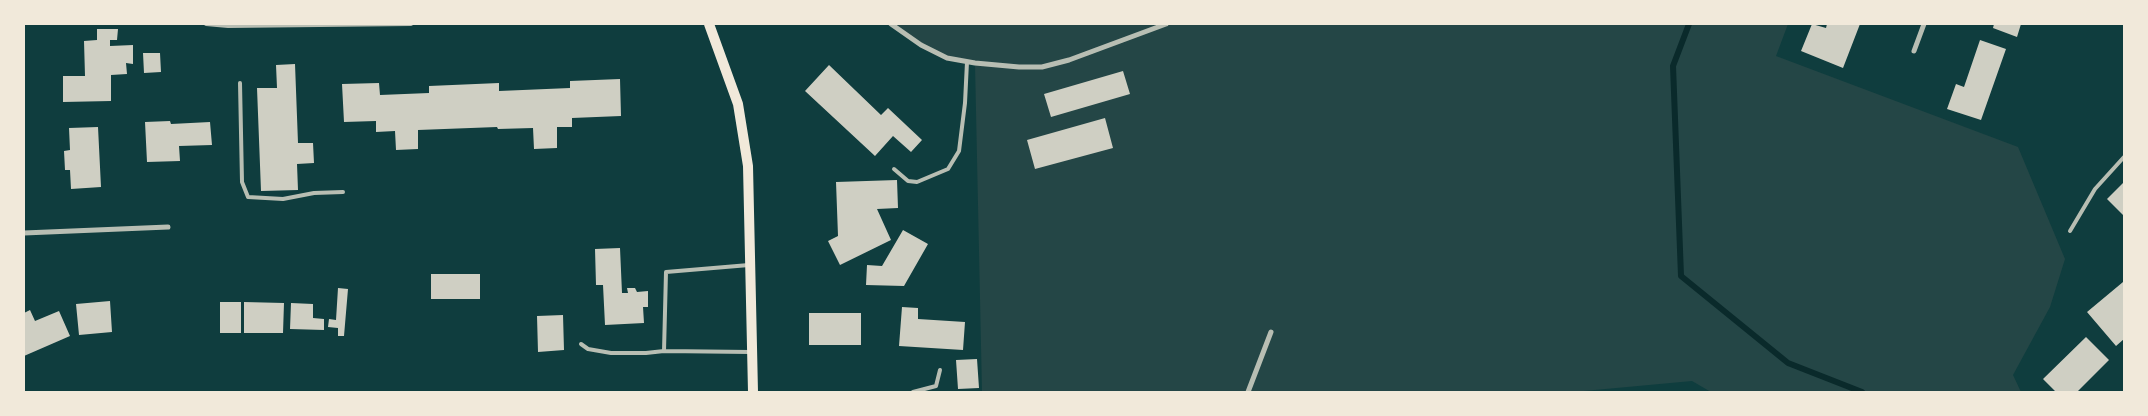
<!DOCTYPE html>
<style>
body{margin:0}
#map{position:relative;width:2148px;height:416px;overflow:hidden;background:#0f3d3e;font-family:"Fira Sans",sans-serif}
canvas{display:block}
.frame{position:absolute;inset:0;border:25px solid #f1e9da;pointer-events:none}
</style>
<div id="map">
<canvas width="2148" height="416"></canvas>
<div class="frame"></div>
</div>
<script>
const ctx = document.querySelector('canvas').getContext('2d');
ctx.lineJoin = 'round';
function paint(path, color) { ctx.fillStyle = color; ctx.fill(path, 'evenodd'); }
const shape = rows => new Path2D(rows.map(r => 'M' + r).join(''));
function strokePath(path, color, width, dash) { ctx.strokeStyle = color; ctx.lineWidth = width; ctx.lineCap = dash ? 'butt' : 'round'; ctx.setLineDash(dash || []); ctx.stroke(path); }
paint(shape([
 [891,24,1788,24,1776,56,2018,147,2065,259,2050,307,2013,375,2021,392,1711,392,1692,381,1573,392,982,392,975,64,947,58,921,45]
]), '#244646');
strokePath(shape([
 [1689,24,1673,66,1681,276,1788,363,1862,392]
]), '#0a2a2b', 6);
paint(shape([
 [1812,24,1826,28,1827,24,1860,24,1843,68,1801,51],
 [1994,24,2021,24,2017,37,1993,28],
 [97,29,118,29,117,40,110,40,110,46,133,45,133,64,126,63,127,74,111,75,111,101,63,102,63,76,85,76,84,41,97,40],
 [1980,40,2006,49,1981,120,1947,109,1956,84,1964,87],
 [143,53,160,53,161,72,144,73],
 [295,64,298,143,313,143,314,163,297,164,298,190,261,191,257,88,277,88,276,65],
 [829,65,881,115,888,108,922,140,911,152,893,136,875,156,805,91],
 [1123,71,1130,94,1051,117,1044,94],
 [620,79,621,116,572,118,572,127,557,127,557,148,534,149,533,128,498,129,497,127,418,130,418,149,396,150,395,131,376,132,376,121,344,122,342,84,379,83,380,95,429,93,429,86,499,83,499,91,570,88,570,81],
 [1105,118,1113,148,1035,169,1027,140],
 [170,121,171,124,210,122,212,145,179,146,180,161,147,162,145,122],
 [98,127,101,187,71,189,70,170,65,170,64,151,70,150,69,128],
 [897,180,898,208,877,209,891,240,840,265,828,241,838,236,836,182],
 [2124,182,2124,216,2107,199],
 [903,230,928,244,904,286,866,285,867,265,882,266],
 [620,248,622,293,628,293,627,288,635,288,637,292,648,291,648,307,643,307,644,323,605,325,603,285,596,285,595,249],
 [431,274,480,274,480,299,431,299],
 [2123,282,2124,339,2116,346,2087,312],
 [338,288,348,289,344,336,338,336,338,328,328,327,329,319,336,320],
 [110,301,112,332,79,335,76,304],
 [220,302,241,302,241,333,220,333],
 [244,302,284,303,283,333,244,333],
 [291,303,313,304,313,318,324,319,324,330,290,329],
 [902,307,918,308,918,319,965,322,963,350,899,346],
 [30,310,35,321,59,311,70,336,24,356,24,313],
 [809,313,861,313,861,345,809,345],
 [563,315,564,350,538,352,537,316],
 [2086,337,2109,360,2077,392,2056,392,2043,379],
 [977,359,979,388,958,389,956,360]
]), '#cfcfc3');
strokePath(shape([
 [206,24,228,26,411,24],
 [240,83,242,182,248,197,283,199,314,193,343,192],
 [894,169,908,181,917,182,948,169,959,151,965,103,967,62],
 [2070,231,2095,189,2124,157],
 [749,265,666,272,664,351,750,352],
 [581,344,588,349,611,353,646,353,664,351],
 [913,392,936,386,940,370]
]), '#b8beb3', 4);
strokePath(shape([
 [891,24,921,45,947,58,975,63,1019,67,1042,67,1069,60,1166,24],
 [1914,51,1924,24],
 [24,233,168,227],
 [1248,392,1271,332]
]), '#b8beb3', 5);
strokePath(shape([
 [709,24,738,104,748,166,753,392]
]), '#f1e9da', 10);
</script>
